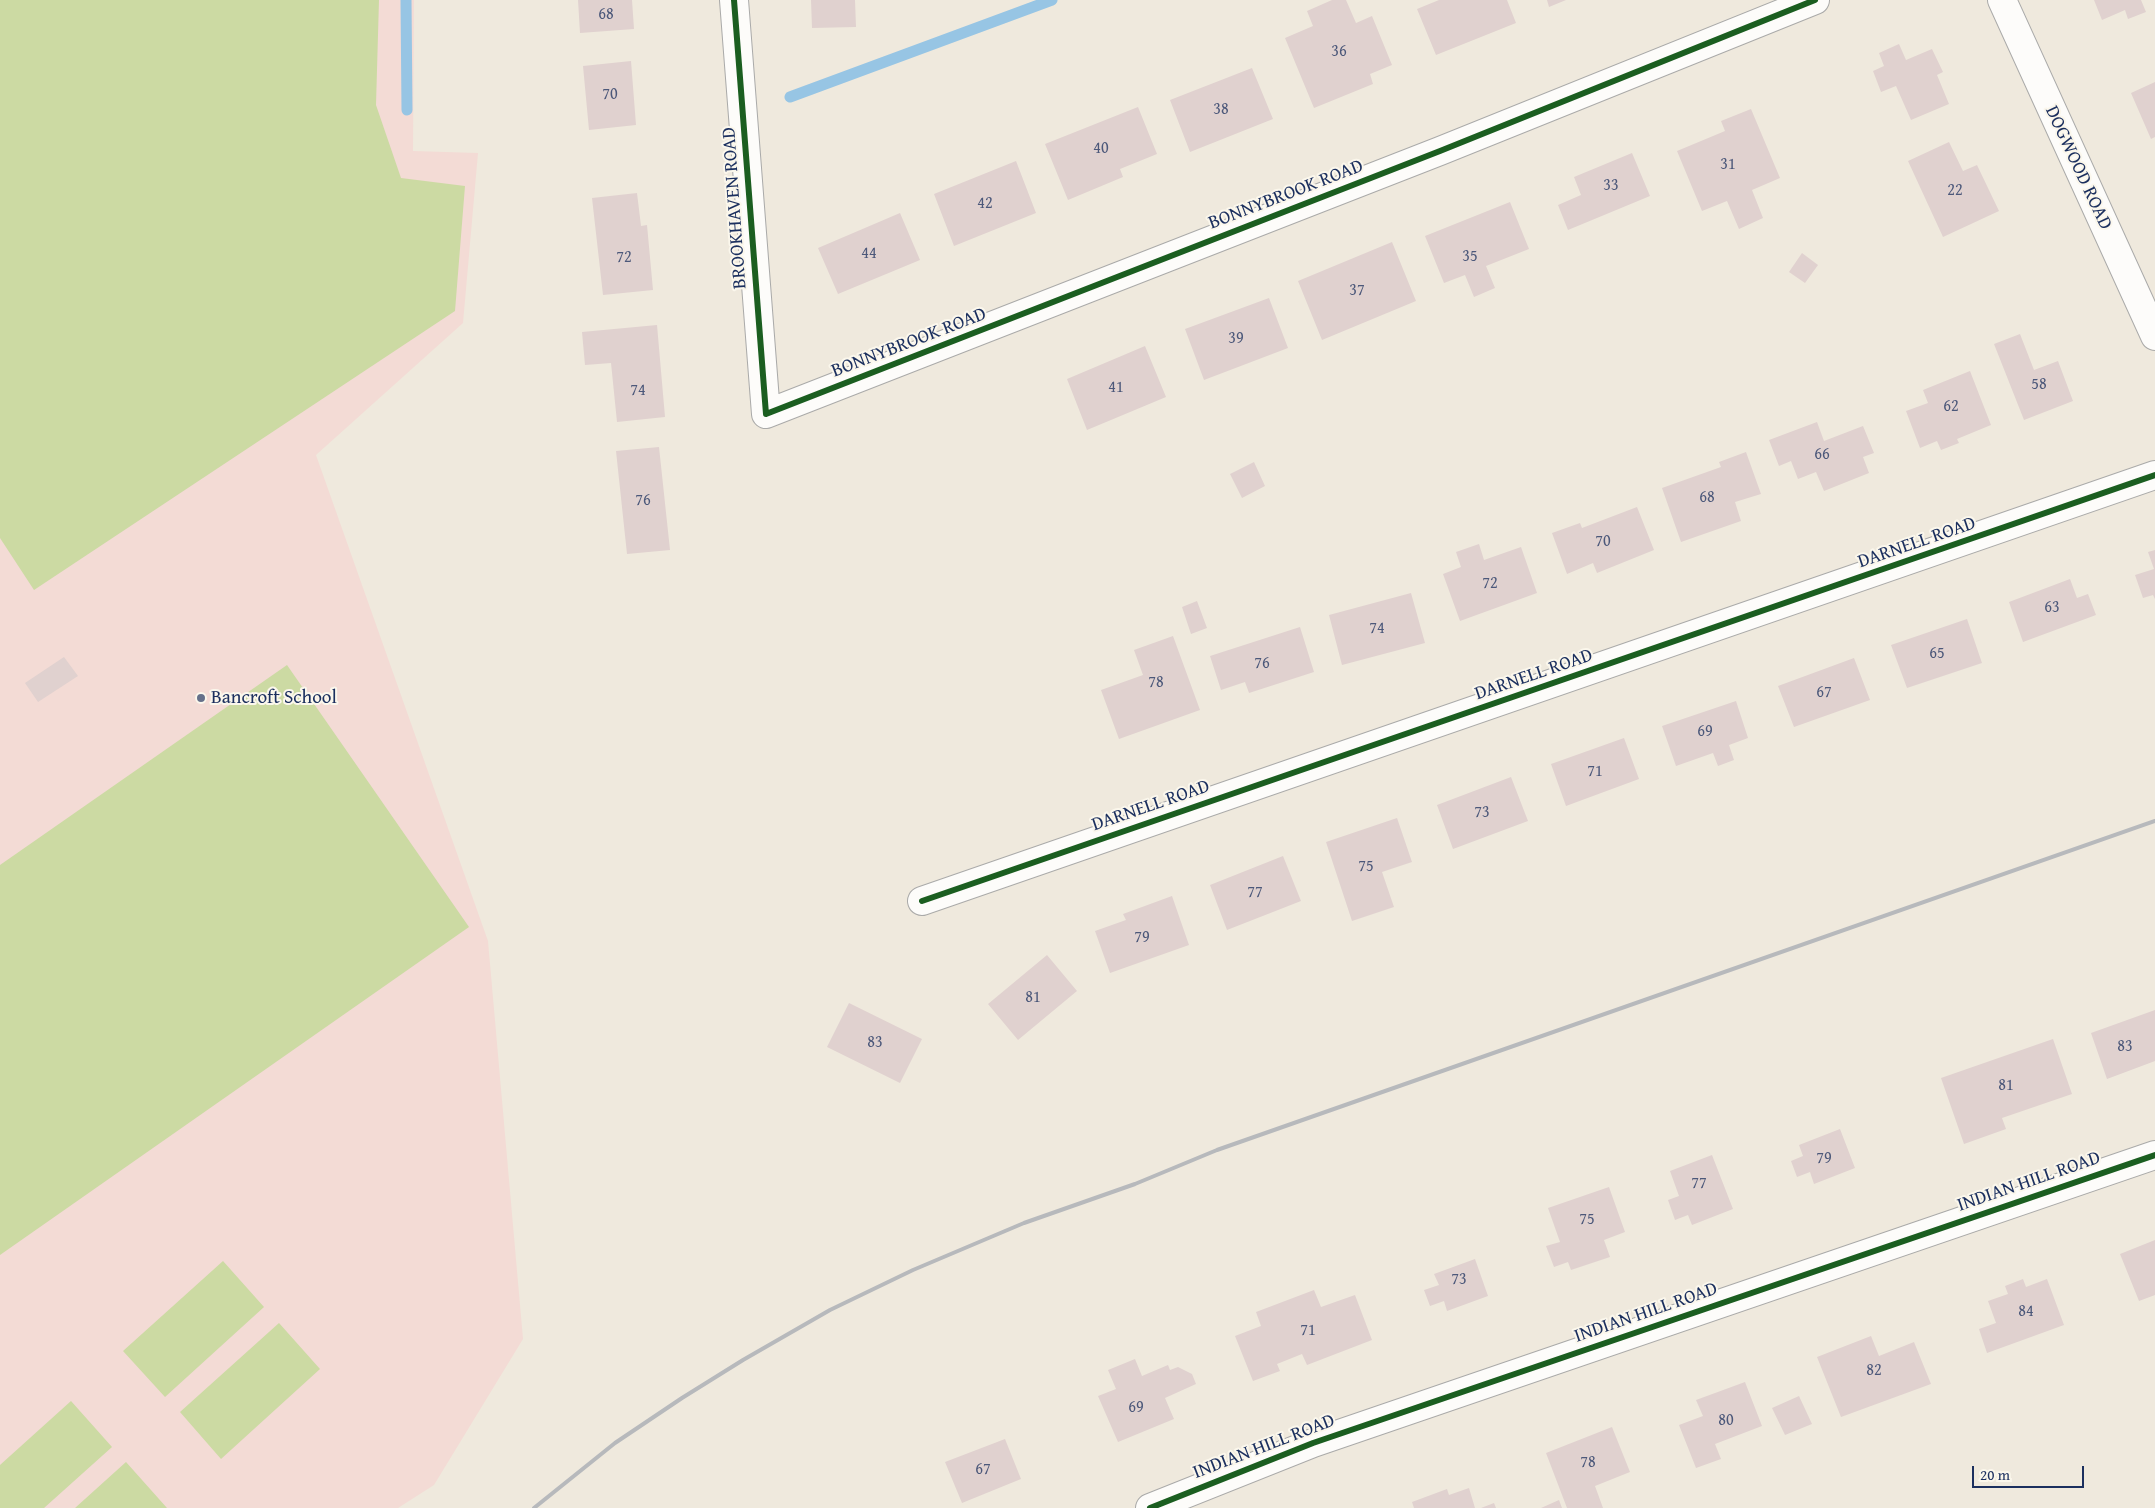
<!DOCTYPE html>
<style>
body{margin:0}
#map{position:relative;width:2155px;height:1508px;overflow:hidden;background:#efe9dd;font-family:"Gentium Book Plus",serif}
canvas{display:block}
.scale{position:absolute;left:1972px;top:1466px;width:112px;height:22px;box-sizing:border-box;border:2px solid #1b2f5e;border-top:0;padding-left:6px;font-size:15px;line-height:18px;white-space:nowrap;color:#1b2f5e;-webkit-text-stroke:4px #fbf7ec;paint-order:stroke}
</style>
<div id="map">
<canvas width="2155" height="1508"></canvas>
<div class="scale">20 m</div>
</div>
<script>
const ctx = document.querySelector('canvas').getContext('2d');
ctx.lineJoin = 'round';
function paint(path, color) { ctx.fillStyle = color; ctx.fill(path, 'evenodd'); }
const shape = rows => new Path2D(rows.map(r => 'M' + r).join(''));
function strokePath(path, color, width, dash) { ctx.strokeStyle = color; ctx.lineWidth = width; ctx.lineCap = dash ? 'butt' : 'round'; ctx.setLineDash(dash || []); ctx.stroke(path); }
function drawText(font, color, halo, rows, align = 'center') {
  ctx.font = font + ' "Gentium Book Plus",serif'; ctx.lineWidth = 4; ctx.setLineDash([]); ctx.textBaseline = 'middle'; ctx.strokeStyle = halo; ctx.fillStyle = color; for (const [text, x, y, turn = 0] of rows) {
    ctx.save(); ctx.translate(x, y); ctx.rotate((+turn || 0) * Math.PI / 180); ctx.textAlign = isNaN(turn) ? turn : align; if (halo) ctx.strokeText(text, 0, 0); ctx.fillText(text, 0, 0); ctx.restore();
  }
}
paint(shape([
 [0,0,414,0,413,151,478,153,463,323,316,455,488,941,523,1339,434,1485,398,1508,0,1508]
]), '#f3dbd5');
paint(shape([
 [0,0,379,0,376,105,401,178,465,186,455,311,34,590,0,538],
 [287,665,469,927,0,1255,0,865],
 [223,1261,264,1307,165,1397,123,1351],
 [279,1323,320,1369,221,1459,180,1412],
 [71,1401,112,1447,44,1508,0,1508,0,1465],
 [126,1462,167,1508,75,1508]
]), '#ccdaa3');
strokePath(shape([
 [406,0,407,110],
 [790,97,1052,0]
]), '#97c5e4', 11);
paint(shape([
 [578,0,632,0,634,29,580,33],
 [811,0,855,0,856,27,812,28],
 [1332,0,1346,0,1356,23,1372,16,1392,65,1370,74,1373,84,1314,108,1285,38,1313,26,1307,11],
 [1439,0,1507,0,1516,23,1436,55,1417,9],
 [1547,0,1566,0,1549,7],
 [2094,0,2141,0,2146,12,2128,19,2125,10,2102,20],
 [1899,44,1906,60,1932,49,1943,72,1937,75,1949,104,1911,120,1896,86,1881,92,1873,71,1884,66,1879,53],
 [631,61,636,125,589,130,583,66],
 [1252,68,1273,119,1190,152,1170,100],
 [2155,82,2155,137,2151,139,2131,93],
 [1138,107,1157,154,1120,169,1123,177,1068,200,1045,144],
 [1751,109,1780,178,1752,190,1763,218,1739,229,1727,201,1702,211,1677,151,1725,131,1721,121],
 [1949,142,1963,171,1977,165,1999,211,1943,237,1908,161],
 [1632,153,1650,196,1568,230,1558,205,1581,195,1574,177],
 [1016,161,1036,213,954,246,934,194],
 [637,193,641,226,647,225,653,290,603,295,592,198],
 [1510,202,1529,249,1486,266,1495,288,1474,297,1465,275,1444,283,1425,236],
 [900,213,920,260,838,294,818,248],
 [1392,242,1416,301,1322,340,1298,281],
 [1802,253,1818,265,1805,283,1789,272],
 [1269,298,1288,348,1204,380,1185,329],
 [657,325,665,417,617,422,611,363,585,365,582,332],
 [2020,334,2034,370,2058,361,2073,401,2024,420,1994,344],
 [1145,346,1166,397,1087,430,1067,379],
 [1970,371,1991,425,1957,439,1959,443,1941,450,1937,441,1920,448,1906,411,1928,403,1923,390],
 [1817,422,1824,441,1863,426,1874,453,1863,457,1869,473,1824,491,1816,472,1798,479,1791,461,1779,466,1769,440],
 [659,447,670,550,627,554,616,451],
 [1746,452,1761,494,1735,502,1741,521,1681,542,1662,488,1721,467,1719,462],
 [1254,462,1265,486,1242,498,1230,474],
 [1637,507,1654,550,1597,573,1593,563,1567,574,1552,533,1580,523,1582,528],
 [1479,544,1484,560,1521,547,1537,593,1460,621,1443,574,1461,567,1456,552],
 [2155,550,2155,599,2153,595,2143,598,2135,575,2154,569,2148,552],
 [2070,579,2077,598,2088,594,2096,615,2023,642,2009,602],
 [1411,593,1425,643,1342,665,1329,615],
 [1197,601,1207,628,1191,634,1182,607],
 [1967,619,1982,663,1907,688,1891,645],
 [1300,627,1314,672,1249,693,1245,682,1221,690,1210,656],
 [1173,636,1200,710,1119,739,1101,690,1143,675,1134,650],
 [64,657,78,676,38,702,25,683],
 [1854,658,1870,700,1794,727,1778,686],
 [1736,701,1748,738,1729,745,1734,760,1718,766,1713,753,1676,766,1662,726],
 [1624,738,1639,779,1566,806,1551,764],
 [1511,777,1528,821,1453,849,1437,805],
 [1397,818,1412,862,1382,872,1394,907,1352,921,1326,842],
 [1283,856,1301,901,1227,930,1210,885],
 [1172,896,1189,945,1110,973,1095,931,1126,920,1123,914],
 [1047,955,1077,991,1018,1040,988,1004],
 [849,1003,922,1039,900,1083,827,1047],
 [2155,1010,2155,1061,2107,1079,2091,1033],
 [2053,1039,2072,1094,2002,1118,2006,1129,1964,1144,1941,1078],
 [1840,1129,1855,1168,1814,1184,1810,1172,1797,1177,1791,1161,1803,1156,1799,1145],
 [1712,1155,1733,1209,1692,1225,1688,1215,1675,1220,1668,1200,1679,1196,1670,1171],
 [1609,1187,1625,1232,1604,1240,1610,1257,1571,1270,1568,1262,1554,1267,1546,1246,1560,1242,1548,1208],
 [2155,1240,2155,1295,2139,1301,2120,1254],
 [1475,1259,1488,1296,1447,1311,1444,1301,1430,1306,1424,1290,1439,1285,1434,1274],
 [2023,1279,2026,1287,2047,1279,2064,1325,1987,1353,1979,1329,1996,1323,1988,1301,2008,1294,2005,1286],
 [1314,1290,1321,1307,1355,1295,1372,1340,1307,1365,1302,1354,1277,1364,1280,1371,1253,1381,1235,1336,1261,1326,1256,1312],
 [1871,1336,1879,1356,1914,1342,1931,1384,1841,1417,1817,1357],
 [1135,1359,1142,1376,1168,1365,1170,1370,1178,1367,1192,1374,1196,1384,1165,1398,1174,1419,1118,1442,1098,1396,1116,1389,1108,1370],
 [1745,1382,1762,1426,1715,1444,1721,1459,1696,1468,1679,1425,1703,1416,1696,1400],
 [1799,1396,1812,1424,1785,1435,1772,1408],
 [1612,1427,1630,1472,1595,1486,1603,1508,1567,1508,1546,1453],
 [1005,1439,1021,1479,962,1503,945,1462],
 [1469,1488,1475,1508,1414,1508,1412,1502,1447,1489,1449,1495],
 [1559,1500,1562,1508,1541,1508],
 [1494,1503,1496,1508,1481,1508]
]), '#e0d1cf');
const street = shape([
 [734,0,766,414,1440,151,1815,0],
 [2002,0,2155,336],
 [922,901,2155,475],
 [1150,1508,1313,1443,2155,1155]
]);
strokePath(street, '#aaaaa9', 30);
strokePath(street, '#fdfcfa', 28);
strokePath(shape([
 [534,1508,615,1443,682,1398,743,1360,830,1310,913,1270,1024,1223,1135,1184,1217,1150,2155,821]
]), '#b7b9bc', 4);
strokePath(shape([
 [734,0,766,414,1440,151,1815,0],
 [922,901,2155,475],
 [1150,1508,1313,1443,2155,1155]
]), '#1b5e20', 6);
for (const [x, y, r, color] of [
 [201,698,5,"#65708a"]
]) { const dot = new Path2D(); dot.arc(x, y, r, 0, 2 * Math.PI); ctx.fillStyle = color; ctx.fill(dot); strokePath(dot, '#fbf7ec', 2); }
drawText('16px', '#4c587a', null, [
 ["68",606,15],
 ["36",1339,52],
 ["70",610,95],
 ["38",1221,110],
 ["40",1101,149],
 ["31",1728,165],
 ["33",1611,186],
 ["22",1955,191],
 ["42",985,204],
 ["44",869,254],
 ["35",1470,257],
 ["72",624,258],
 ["37",1357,291],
 ["39",1236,339],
 ["58",2039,385],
 ["41",1116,388],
 ["74",638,391],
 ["62",1951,407],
 ["66",1822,455],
 ["68",1707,498],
 ["76",643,501],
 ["70",1603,542],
 ["72",1490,584],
 ["63",2052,608],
 ["74",1377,629],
 ["65",1937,654],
 ["76",1262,664],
 ["78",1156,683],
 ["67",1824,693],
 ["69",1705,732],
 ["71",1595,772],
 ["73",1482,813],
 ["75",1366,867],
 ["77",1255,893],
 ["79",1142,938],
 ["81",1033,998],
 ["83",875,1043],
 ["83",2125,1047],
 ["81",2006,1086],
 ["79",1824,1159],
 ["77",1699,1184],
 ["75",1587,1220],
 ["73",1459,1280],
 ["84",2026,1312],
 ["71",1308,1331],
 ["82",1874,1371],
 ["69",1136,1408],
 ["80",1726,1421],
 ["78",1588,1463],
 ["67",983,1470]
]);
drawText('19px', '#1b2f5e', '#fbf7ec', [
 ["DOGWOOD ROAD",2078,168,65],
 ["BONNYBROOK ROAD",1286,195,-21],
 ["BROOKHAVEN ROAD",735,208,-94],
 ["BONNYBROOK ROAD",909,343,-21],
 ["DARNELL ROAD",1917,543,-19],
 ["DARNELL ROAD",1534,675,-19],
 ["DARNELL ROAD",1151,806,-19],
 ["INDIAN HILL ROAD",2029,1182,-19],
 ["INDIAN HILL ROAD",1646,1313,-19],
 ["INDIAN HILL ROAD",1264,1447,-21]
]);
drawText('19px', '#1b2f5e', '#fbf7ec', [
 ["Bancroft School",211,698]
], 'left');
</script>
